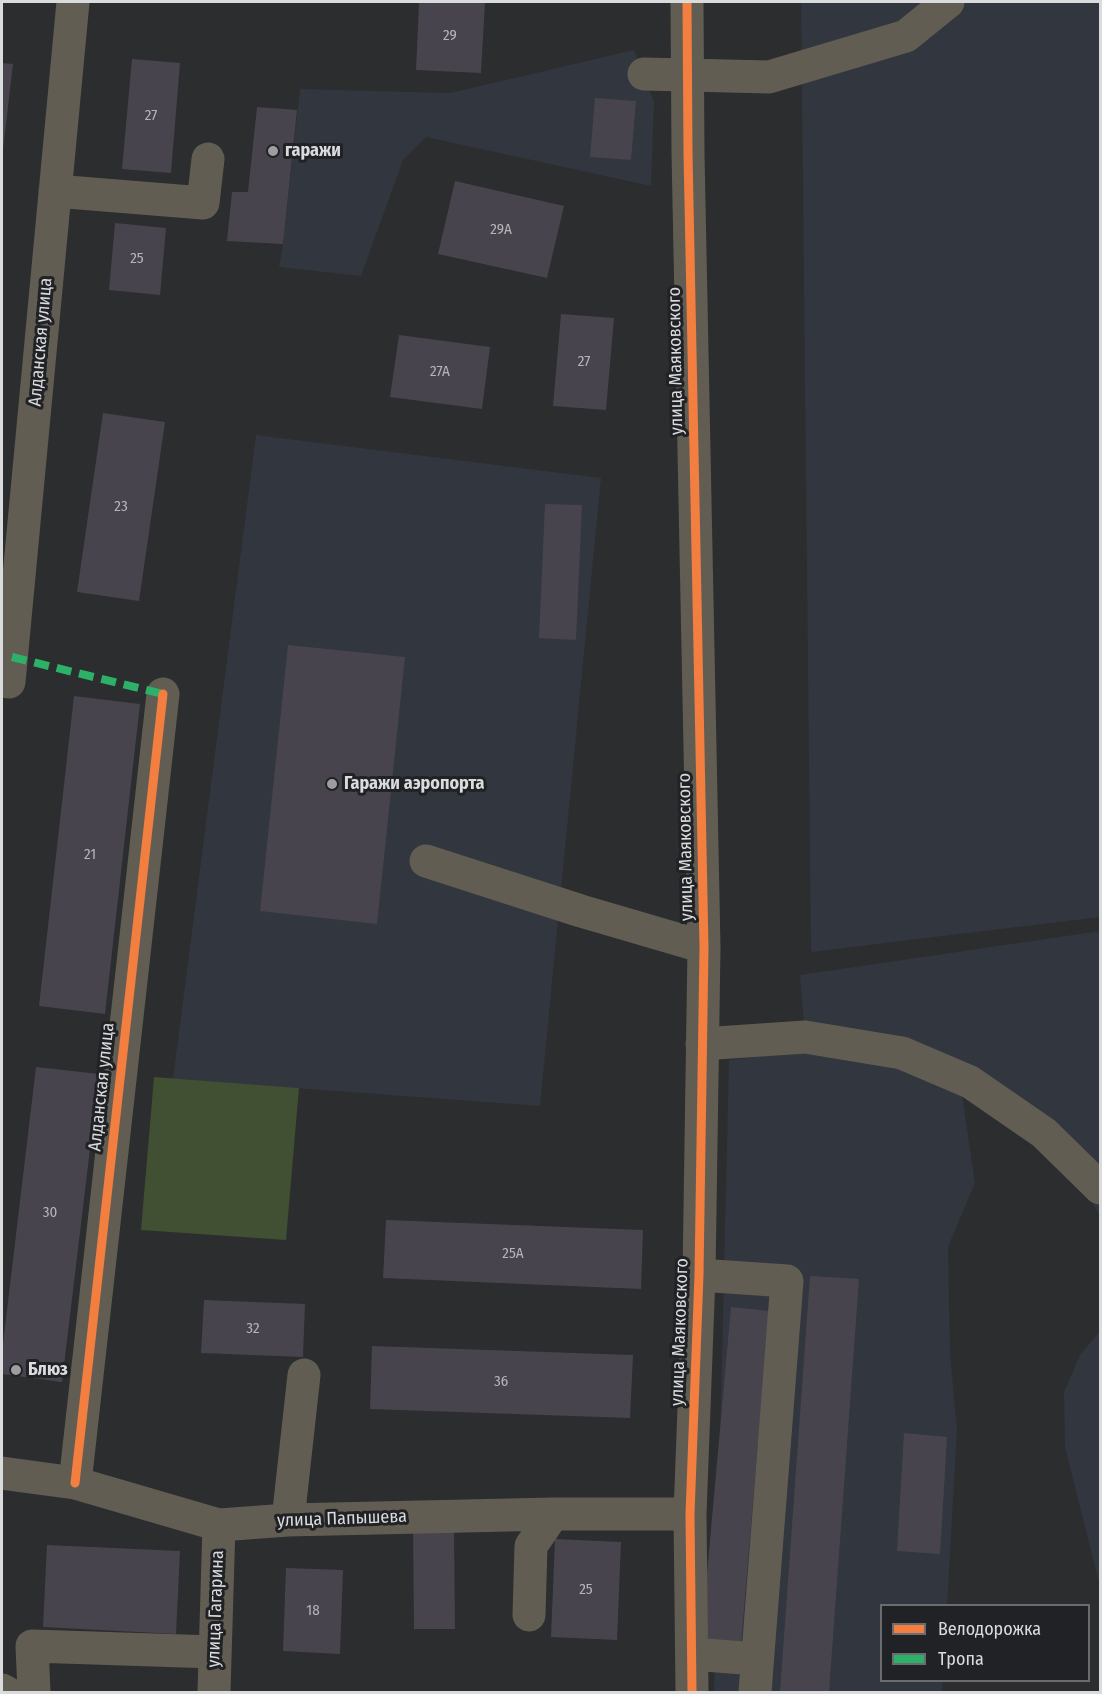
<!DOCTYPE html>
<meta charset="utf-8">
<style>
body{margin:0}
#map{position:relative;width:1102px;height:1694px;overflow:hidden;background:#2b2d2f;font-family:"Fira Sans Condensed",sans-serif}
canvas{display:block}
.frame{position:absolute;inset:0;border:3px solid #dadbdd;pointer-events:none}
.legend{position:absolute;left:880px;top:1604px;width:210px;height:78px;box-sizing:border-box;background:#212226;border:2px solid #6b6c6f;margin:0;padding:8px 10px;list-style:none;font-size:18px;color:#dadbdd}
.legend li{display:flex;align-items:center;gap:12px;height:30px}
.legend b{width:30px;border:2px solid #6b6c6f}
</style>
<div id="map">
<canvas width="1102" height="1694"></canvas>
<div class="frame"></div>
<ul class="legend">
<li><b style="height:8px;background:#f27e40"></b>Велодорожка</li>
<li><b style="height:8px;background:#2db169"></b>Тропа</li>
</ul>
</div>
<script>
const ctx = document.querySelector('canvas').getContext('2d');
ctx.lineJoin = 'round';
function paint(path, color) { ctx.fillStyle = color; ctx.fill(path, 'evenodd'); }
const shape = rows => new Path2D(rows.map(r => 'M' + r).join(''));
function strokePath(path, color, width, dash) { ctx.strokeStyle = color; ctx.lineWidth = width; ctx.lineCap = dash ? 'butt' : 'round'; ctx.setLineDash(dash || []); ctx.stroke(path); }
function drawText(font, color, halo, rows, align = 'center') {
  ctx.font = font + ' "Fira Sans Condensed",sans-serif'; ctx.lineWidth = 6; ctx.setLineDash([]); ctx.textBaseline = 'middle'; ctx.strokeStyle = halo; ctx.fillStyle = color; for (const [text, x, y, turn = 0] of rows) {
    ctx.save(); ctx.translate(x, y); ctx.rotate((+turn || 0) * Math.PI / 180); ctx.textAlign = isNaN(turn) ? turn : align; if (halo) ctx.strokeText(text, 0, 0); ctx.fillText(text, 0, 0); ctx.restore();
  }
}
paint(shape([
 [801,2,1100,2,1100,917,811,952],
 [634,50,654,102,651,186,426,137,403,160,361,276,279,267,283,244,300,89,450,93],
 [256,435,601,478,540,1106,173,1079],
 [1100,931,1100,1216,1082,1183,961,1088,975,1183,948,1247,950,1352,957,1431,947,1605,882,1606,882,1680,943,1681,942,1692,714,1692,729,1060,806,1051,800,975],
 [1100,1331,1100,1586,1065,1447,1064,1392,1080,1355]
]), '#32363e');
paint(shape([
 [154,1077,299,1088,286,1240,141,1230]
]), '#414f32');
paint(shape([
 [419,2,485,2,481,73,416,70],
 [132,59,180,63,171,173,122,169],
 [2,63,13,64,3,150,2,150],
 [595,98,636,101,631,160,590,157],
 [257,107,297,110,283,244,227,241,232,192,248,192],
 [455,181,564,206,547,278,438,254],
 [115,223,166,228,160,295,109,290],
 [561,314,614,318,606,410,553,406],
 [399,335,490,347,482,409,390,397],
 [103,413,165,422,139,601,77,592],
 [545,504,582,505,576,640,539,638],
 [288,645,405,657,377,924,260,911],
 [74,696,140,704,105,1014,39,1006],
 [36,1067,99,1074,62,1382,2,1374,2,1352],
 [386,1220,643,1230,641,1289,383,1278],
 [810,1276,859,1279,829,1692,780,1692],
 [204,1300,305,1304,303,1357,201,1353],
 [731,1307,769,1311,741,1644,701,1640],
 [372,1346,633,1355,630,1418,370,1409],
 [904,1433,947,1437,940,1554,897,1551],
 [413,1529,454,1530,455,1629,414,1629],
 [555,1539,621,1542,617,1640,551,1637],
 [47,1545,180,1551,176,1634,43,1627],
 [286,1568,343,1570,340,1654,283,1651]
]), '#48444d');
strokePath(shape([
 [687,2,688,153,704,947,699,1275,690,1514,692,1692],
 [644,74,769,77,906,36,948,2],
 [55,191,203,203,208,159],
 [2,681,9,682,73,2],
 [426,861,581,911,704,947],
 [702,1044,805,1037,902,1053,970,1082,1044,1133,1100,1188],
 [699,1275,787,1281,755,1692],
 [2,1473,75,1483,219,1525,288,1520,553,1514,690,1514],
 [75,1483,163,694],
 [288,1520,304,1375],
 [529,1615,531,1546,553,1514],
 [692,1654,756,1659],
 [2,1690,6,1692],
 [34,1692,32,1646,214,1652],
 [214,1692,219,1525]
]), '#625d53', 33);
strokePath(shape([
 [12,657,163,694]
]), '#2db169', 8, [15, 8]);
strokePath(shape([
 [687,2,688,153,704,947,699,1275,690,1514,692,1692],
 [75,1483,163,694]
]), '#f27e40', 9);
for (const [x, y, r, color] of [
 [273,151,6,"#9d9ea0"],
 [332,784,6,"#9d9ea0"],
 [16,1370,6,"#9d9ea0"]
]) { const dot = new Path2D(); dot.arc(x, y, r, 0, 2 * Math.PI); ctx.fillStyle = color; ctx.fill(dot); strokePath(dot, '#212226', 2); }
drawText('15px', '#b6b5b9', null, [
 ["29",450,36],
 ["27",151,116],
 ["29А",501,230],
 ["25",137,259],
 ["27",584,362],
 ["27А",440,372],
 ["23",121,507],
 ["21",90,855],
 ["30",50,1213],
 ["25А",513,1254],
 ["32",253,1329],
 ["36",501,1382],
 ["25",586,1590],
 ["18",313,1611]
]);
drawText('bold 18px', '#dadbdd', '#212226', [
 ["гаражи",285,151],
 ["Гаражи аэропорта",344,784],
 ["Блюз",28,1370]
], 'left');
drawText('18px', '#dadbdd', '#212226', [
 ["Алданская улица",41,342,-85],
 ["улица Маяковского",676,361,-91],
 ["улица Маяковского",686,847,-91],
 ["Алданская улица",102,1087,-84],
 ["улица Маяковского",680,1332,-88],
 ["улица Папышева",342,1519,-2],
 ["улица Гагарина",216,1609,-88]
]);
</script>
